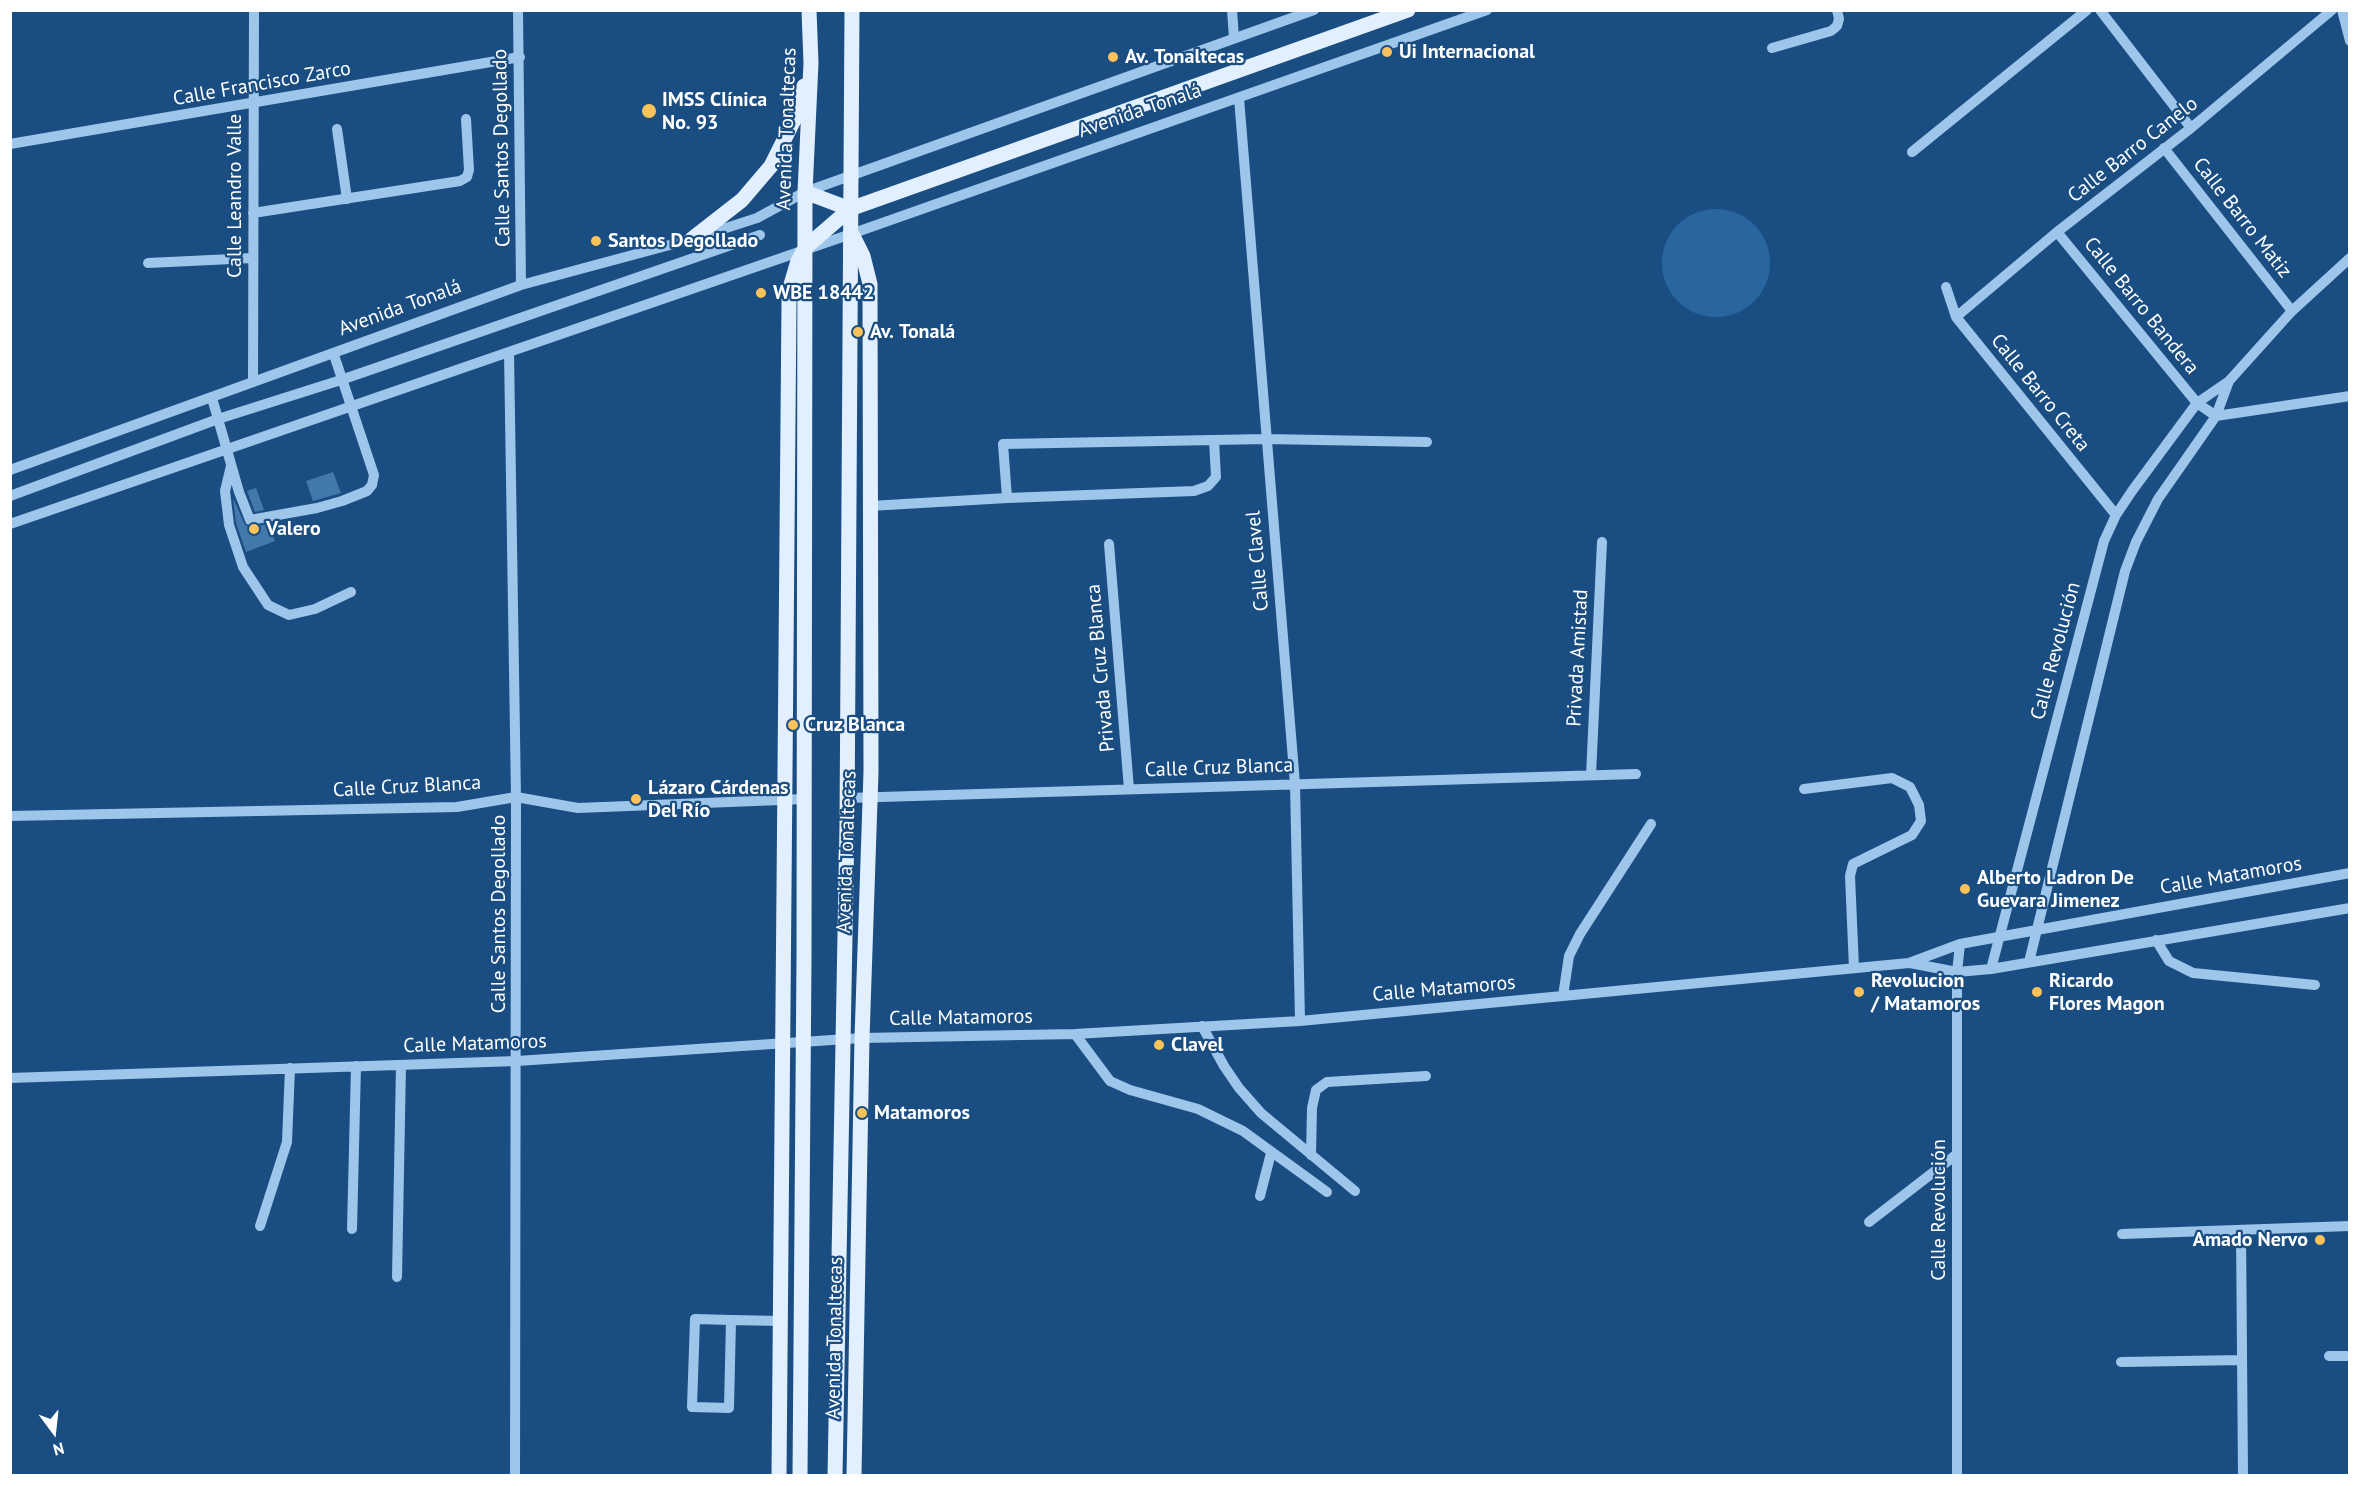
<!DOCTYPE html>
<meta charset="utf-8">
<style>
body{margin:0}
#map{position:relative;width:2360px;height:1486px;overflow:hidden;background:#1a4e82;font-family:"PT Sans",sans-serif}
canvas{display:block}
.frame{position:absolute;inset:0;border:12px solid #fff;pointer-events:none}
.north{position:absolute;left:24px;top:1402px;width:60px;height:60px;-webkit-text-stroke:4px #1a4e82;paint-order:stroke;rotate:165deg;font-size:16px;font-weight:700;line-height:24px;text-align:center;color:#fff}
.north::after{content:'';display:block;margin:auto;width:21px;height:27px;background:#fff;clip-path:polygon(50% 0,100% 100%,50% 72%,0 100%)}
</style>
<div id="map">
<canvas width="2360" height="1486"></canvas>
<div class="frame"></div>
<div class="north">N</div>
</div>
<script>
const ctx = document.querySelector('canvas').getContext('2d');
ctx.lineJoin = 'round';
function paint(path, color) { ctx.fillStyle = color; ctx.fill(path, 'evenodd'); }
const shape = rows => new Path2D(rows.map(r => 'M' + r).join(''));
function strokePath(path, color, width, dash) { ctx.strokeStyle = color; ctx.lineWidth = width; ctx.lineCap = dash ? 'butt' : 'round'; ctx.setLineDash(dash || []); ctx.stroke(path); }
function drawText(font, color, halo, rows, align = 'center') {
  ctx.font = font + ' "PT Sans",sans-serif'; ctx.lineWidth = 4.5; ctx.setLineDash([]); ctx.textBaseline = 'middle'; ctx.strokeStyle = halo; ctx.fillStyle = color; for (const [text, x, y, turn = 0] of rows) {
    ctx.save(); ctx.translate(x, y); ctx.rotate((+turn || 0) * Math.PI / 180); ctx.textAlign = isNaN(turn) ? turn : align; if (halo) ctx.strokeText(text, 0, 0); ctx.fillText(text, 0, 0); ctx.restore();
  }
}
paint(shape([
 '1662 263a54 54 0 1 1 108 0a54 54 0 1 1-108 0Z'
]), '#29669f');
paint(shape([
 [333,472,341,493,313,501,306,481],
 [256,488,264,510,255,512,247,491],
 [233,498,245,525,251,527,269,524,275,541,246,552,236,523]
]), '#4378ac');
strokePath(shape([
 [518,10,521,285],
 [1232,10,1234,38],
 [2100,10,2191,128],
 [2342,10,2350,41],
 [1772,48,1831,31,1837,26,1839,19,1837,10],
 [1239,98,1295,784,1300,1021],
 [337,129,347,199],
 [10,144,520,57],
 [2164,148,2292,311],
 [1912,152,2087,10],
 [253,213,460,181,467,177,469,170,466,119],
 [2057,232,2197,403,2216,416,2350,396],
 [148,263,253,258],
 [1946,287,1956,317,2116,515],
 [1956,317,2057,232,2191,128,2332,10],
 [509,352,516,797,515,1476],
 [253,382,254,10],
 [212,398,239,492,250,520,317,508,342,501,367,491,372,485,374,475,334,355],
 [231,466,225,491,229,525,243,567,268,605,289,615,315,609,351,592],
 [10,470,521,285,692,239,757,218,805,192,1314,10],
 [10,496,218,419,341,380,760,235],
 [1007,498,1003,444,1266,439,1427,442],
 [870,506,1007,498,1194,491,1208,486,1216,477,1214,440],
 [10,524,851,234,1487,10],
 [1109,544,1129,789],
 [1591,775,1602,542],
 [1804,789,1892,778,1910,787,1919,805,1921,821,1912,835,1853,864,1850,876,1854,968],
 [848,798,1636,774],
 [10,816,457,807,516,797,578,808,805,799],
 [2156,940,2169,961,2193,973,2315,985],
 [2029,962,2125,571,2136,542,2158,499,2216,416,2229,381],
 [1910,963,1957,972,1991,969,2350,908],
 [1991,969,2104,541,2116,515,2132,491,2197,403,2229,381,2292,311,2350,258],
 [1563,996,1569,956,1580,934,1651,824],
 [1202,1026,1224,1066,1239,1088,1261,1113,1355,1191],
 [1075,1034,1110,1081,1130,1090,1198,1109,1243,1131,1327,1192],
 [10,1078,517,1061,862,1038,1075,1034,1300,1021,1909,963,1960,944,2350,873],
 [1311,1155,1312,1108,1316,1090,1327,1082,1426,1076],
 [1260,1196,1271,1153],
 [1869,1222,1957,1154],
 [260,1226,287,1142,290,1068],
 [352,1229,356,1066],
 [2241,1230,2243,1476],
 [2122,1234,2350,1226],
 [397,1277,401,1065],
 [731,1320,729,1408,692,1407,695,1319,731,1320,780,1321],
 [2329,1356,2350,1356],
 [2121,1362,2242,1360],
 [1957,1476,1957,972,1960,944]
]), '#9ec6eb', 10);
strokePath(shape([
 [805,192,850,209],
 [853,236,863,256,870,284,871,772,862,1038,854,1476],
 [692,239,742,200,771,166,794,120,804,86],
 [779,1476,789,302,790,288,798,261,805,248,850,209,1408,10],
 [800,1476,804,958,805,192,811,63,809,10],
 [835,1476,847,826,852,10]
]), '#e2efff', 15);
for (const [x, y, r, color] of [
 [1387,52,6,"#fdc35a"],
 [1113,57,6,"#fdc35a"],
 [649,111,8,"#fdc35a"],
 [596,241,6,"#fdc35a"],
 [761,293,6,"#fdc35a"],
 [858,332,6,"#fdc35a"],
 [254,529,6,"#fdc35a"],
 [793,725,6,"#fdc35a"],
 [636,799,6,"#fdc35a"],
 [1965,889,6,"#fdc35a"],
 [1859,992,6,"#fdc35a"],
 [2037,992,6,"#fdc35a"],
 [1159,1045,6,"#fdc35a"],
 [862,1113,6,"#fdc35a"],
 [2320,1240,6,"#fdc35a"]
]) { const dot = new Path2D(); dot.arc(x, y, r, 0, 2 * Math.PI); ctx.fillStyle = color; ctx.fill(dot); strokePath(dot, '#1a4e82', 2); }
drawText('bold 20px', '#fff', '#1a4e82', [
 ["Ui Internacional",1399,52],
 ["Av. Tonaltecas",1125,57],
 ["IMSS Clínica",662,100],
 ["No. 93",662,123],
 ["Santos Degollado",608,241],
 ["WBE 18442",773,293],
 ["Av. Tonalá",870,332],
 ["Valero",266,529],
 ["Cruz Blanca",805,725],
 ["Lázaro Cárdenas",648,788],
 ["Del Río",648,811],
 ["Alberto Ladron De",1977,878],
 ["Guevara Jimenez",1977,901],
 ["Revolucion",1871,981],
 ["/ Matamoros",1871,1004],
 ["Ricardo",2049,981],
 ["Flores Magon",2049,1004],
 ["Clavel",1171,1045],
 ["Matamoros",874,1113],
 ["Amado Nervo",2308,1240,"right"]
], 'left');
drawText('20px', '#fff', '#1a4e82', [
 ["Calle Francisco Zarco",262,84,-10],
 ["Avenida Tonalá",1140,111,-19],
 ["Avenida Tonaltecas",787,129,-88],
 ["Calle Santos Degollado",502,148,-91],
 ["Calle Barro Canelo",2133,150,-38],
 ["Calle Leandro Valle",235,196,-90],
 ["Calle Barro Matiz",2242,218,52],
 ["Calle Barro Bandera",2141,306,51],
 ["Avenida Tonalá",400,308,-20],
 ["Calle Barro Creta",2040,393,51],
 ["Calle Clavel",1258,561,-95],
 ["Calle Revolución",2056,651,-75],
 ["Privada Amistad",1578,658,-87],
 ["Privada Cruz Blanca",1101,668,-95],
 ["Calle Cruz Blanca",1219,768,-2],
 ["Calle Cruz Blanca",407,787,-3],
 ["Avenida Tonaltecas",847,852,-88],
 ["Calle Matamoros",2231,876,-10],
 ["Calle Santos Degollado",499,914,-90],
 ["Calle Matamoros",1444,989,-5],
 ["Calle Matamoros",961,1018,-1],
 ["Calle Matamoros",475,1044,-2],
 ["Calle Revolución",1939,1210,-90],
 ["Avenida Tonaltecas",835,1338,-89]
]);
</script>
